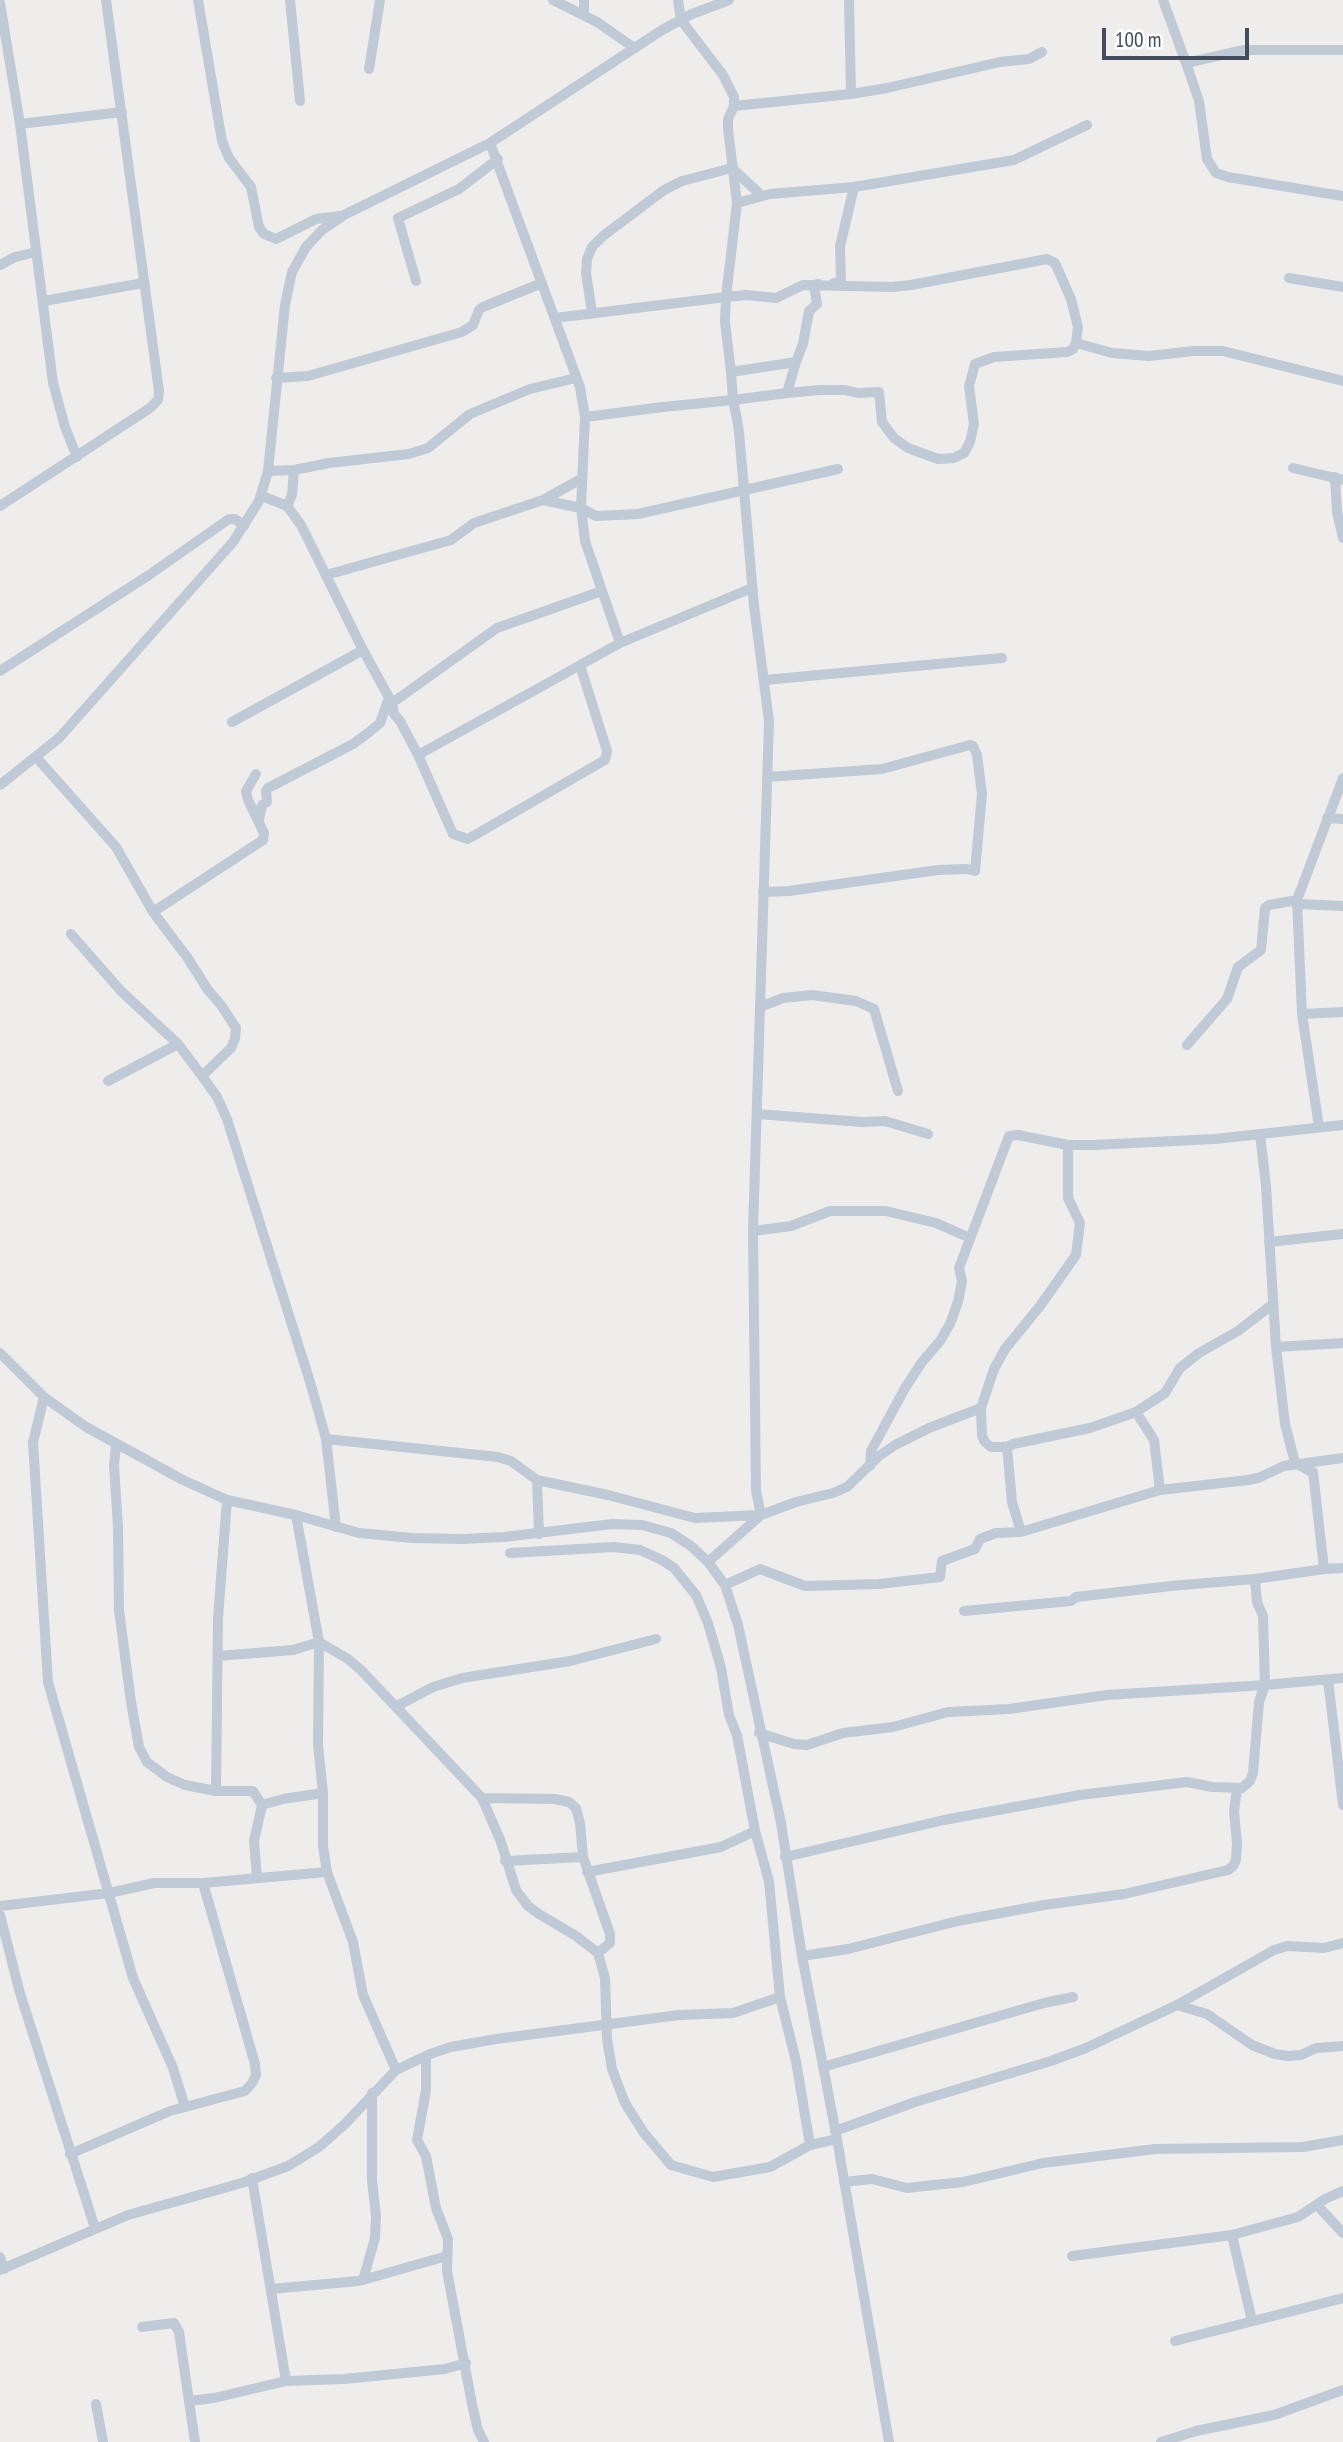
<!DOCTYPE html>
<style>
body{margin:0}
#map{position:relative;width:1343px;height:2442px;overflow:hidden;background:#efecec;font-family:"PT Sans Narrow",sans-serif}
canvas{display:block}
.scale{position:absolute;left:1102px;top:28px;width:147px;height:32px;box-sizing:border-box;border:4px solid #424c5c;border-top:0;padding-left:9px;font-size:21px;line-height:24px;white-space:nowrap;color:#424c5c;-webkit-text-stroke:5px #fff;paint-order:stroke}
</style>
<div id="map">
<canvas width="1343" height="2442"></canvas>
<div class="scale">100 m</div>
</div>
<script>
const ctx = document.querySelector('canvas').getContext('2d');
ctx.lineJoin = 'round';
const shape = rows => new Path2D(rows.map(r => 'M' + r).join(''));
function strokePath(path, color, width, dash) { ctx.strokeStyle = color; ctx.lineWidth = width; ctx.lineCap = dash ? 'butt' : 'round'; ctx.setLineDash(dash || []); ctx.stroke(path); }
strokePath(shape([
 [198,0,222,141,229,158,251,187,259,227,264,234,276,239,316,219,340,216],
 [290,0,300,101],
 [553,0,597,22,633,47],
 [584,0,584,14],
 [678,0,681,20,723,75,734,97,734,106,728,119,728,129,737,203,726,297,725,322,731,372],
 [849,0,851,94],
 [1163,0,1186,63,1244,50,1343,50],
 [0,3,20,124,53,383,65,427,77,457],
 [1186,63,1199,101,1207,159,1216,173,1228,177,1343,196],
 [369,69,380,0],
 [734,106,851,94,887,88,1000,62,1029,59,1042,52],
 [20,124,122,112],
 [490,143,580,387,585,417,663,407,733,400,736,414,739,432,754,606,769,721,753,1231,756,1491,761,1515],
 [737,203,770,194,854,187,1014,160,1087,125],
 [0,265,15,257,36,252],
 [1289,278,1343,287],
 [416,281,398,218,459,189,498,159],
 [834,283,841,283,840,246,854,187],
 [44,301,143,283],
 [592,313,586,273,587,259,592,247,603,236,664,190,682,181,732,168,762,196],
 [555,318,726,297,746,295,776,298,803,285,892,287,911,285,1047,259,1055,263,1071,299,1078,327,1076,343,1073,349,1067,352,994,357,975,364,969,386,974,424,970,442,964,453,954,458,938,459,908,448,894,438,882,422,879,392,858,393,845,390,820,390,787,393],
 [1076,343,1112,353,1149,356,1193,351,1223,351,1343,381],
 [796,362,787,393,733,400,731,372,796,362,803,344,809,311,817,304,814,285,819,284],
 [276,378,308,376,462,332,473,325,479,310,483,307,542,283],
 [585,417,581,508,585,541,620,643],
 [1293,468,1343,480],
 [268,471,294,470,329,463,409,454,428,448,470,414,530,389,576,378],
 [1335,477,1337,512,1343,538],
 [262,496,287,506,301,525,363,650,392,703,394,714,400,721,418,755,453,834,468,839,605,760,607,751,580,665],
 [543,500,581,508,596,516,638,514,838,469],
 [0,506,150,408,158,400,159,391,106,0],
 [287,506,292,495,294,470],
 [326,575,451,540,474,523,543,500,581,479],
 [0,671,149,575,229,519,235,519,244,526],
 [765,680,1002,658],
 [392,703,497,628,602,591],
 [232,722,363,650],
 [418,755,620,643,752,588],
 [36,757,116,847,153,912,263,840,264,833,248,800,246,791,256,774],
 [0,785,59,738,233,542,259,501,268,471,285,305,292,272,306,247,322,230,344,215,490,143,662,30,692,14,729,0],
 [1327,818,1343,819],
 [259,820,262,805,267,802,266,791,268,788,353,744,368,733,380,723,389,698],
 [763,892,789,891,938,870,967,869,975,871,982,794,977,755,973,746,970,745,882,769,767,777],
 [1297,900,1302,1014,1319,1127],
 [1297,904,1343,906],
 [153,912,187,957,208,990,221,1005,236,1028,235,1039,231,1048,202,1076,217,1097,227,1119,311,1385,326,1439,336,1527],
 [71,934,121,991,178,1044,202,1076],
 [760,1007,783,998,812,995,856,1001,874,1009,898,1091],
 [1302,1014,1343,1012],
 [1187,1045,1227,999,1238,967,1261,950,1265,908,1269,905,1297,900,1343,778],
 [108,1081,178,1044],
 [757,1114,862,1122,885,1121,928,1134],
 [1260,1134,1266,1186,1276,1347,1285,1424,1295,1463,1313,1473],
 [1068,1145,1068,1198,1080,1223,1076,1255,1040,1306,1005,1349,994,1369,981,1408,982,1436,985,1442,991,1447,1007,1447,1013,1444,1090,1428,1136,1412],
 [753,1231,791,1226,830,1211,886,1211,936,1223,970,1238],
 [1269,1242,1343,1234],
 [1276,1347,1343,1343],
 [0,1353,44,1397,86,1427,183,1480,227,1500,296,1515,359,1533,412,1538,462,1539,504,1537,612,1524,642,1525,671,1533,691,1546,708,1562,725,1585,738,1625,781,1823,802,1956,837,2139,889,2442],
 [44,1397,33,1442,48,1682,133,1978,173,2068,185,2107],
 [326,1439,498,1457,511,1461,537,1480,608,1495,695,1518,761,1515,796,1502,833,1493,847,1487,879,1456,895,1445,929,1428,981,1408],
 [116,1445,114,1465,118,1527,119,1610,131,1702,139,1747,147,1762,167,1777,185,1785,216,1791,253,1791,262,1805,283,1799,323,1793],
 [1007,1447,1012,1502,1021,1532],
 [870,1466,871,1451,905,1388,922,1362,940,1341,950,1324,958,1302,962,1281,959,1268,1009,1136,1018,1135,1068,1145,1093,1145,1215,1139,1343,1125],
 [1313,1472,1324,1569,1343,1568],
 [537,1480,539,1534],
 [1160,1490,1154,1440,1136,1412,1165,1393,1180,1368,1199,1353,1238,1331,1273,1304],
 [296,1515,319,1642,318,1745,323,1793,323,1846,327,1872,353,1942,363,1995,396,2070],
 [510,1553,614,1547,640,1550,662,1560,674,1568,696,1595,708,1623,721,1668,729,1715,737,1735,755,1831,769,1881,780,1997,796,2061,810,2145],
 [708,1562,761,1515],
 [725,1585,760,1569,805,1586,879,1584,940,1577,942,1561,975,1549,980,1539,996,1533,1021,1532,1160,1490,1248,1480,1258,1478,1284,1466,1343,1458],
 [964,1611,1071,1601,1076,1597,1171,1586,1255,1579,1324,1569],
 [218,1656,293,1650,319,1642,348,1659,361,1670,482,1798,501,1842,516,1890,528,1906,539,1914,576,1936,598,1953,605,1978,607,2039,612,2069,625,2103,644,2133,671,2165,713,2177,770,2167,810,2145,837,2139],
 [1328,1680,1343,1805],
 [397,1706,433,1687,462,1678,570,1661,656,1639],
 [759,1733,794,1744,807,1745,843,1733,893,1727,948,1712,1009,1709,1107,1695,1265,1685,1263,1616,1257,1602,1255,1579],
 [216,1791,218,1618,227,1500],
 [482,1798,555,1799,569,1802,576,1808,580,1823,583,1857],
 [785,1857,944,1820,1080,1795,1187,1782,1212,1787,1242,1788,1250,1781,1253,1773,1259,1702,1265,1685,1343,1678],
 [505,1861,583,1857,610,1934,610,1943,598,1953],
 [587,1872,721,1847,755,1831],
 [257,1878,254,1841,262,1805],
 [0,1906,109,1893,154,1883,203,1883,327,1872],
 [0,1915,19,1990,95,2228],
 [802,1956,848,1949,958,1921,1044,1905,1124,1894,1228,1870,1233,1866,1236,1860,1237,1843,1234,1811,1237,1789],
 [1177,2005,1207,2014,1252,2045,1275,2054,1288,2056,1301,2055,1316,2048,1343,2046],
 [426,2056,426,2090,417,2140,426,2156,436,2208,448,2239,447,2271,472,2404,478,2430,484,2442],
 [823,2067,1044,2003,1073,1997],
 [835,2131,915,2102,1051,2061,1086,2048,1177,2005,1274,1950,1287,1946,1324,1948,1343,1943],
 [70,2154,170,2111,245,2091,252,2083,256,2075,255,2064,203,1883],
 [252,2178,286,2381],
 [844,2182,872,2179,907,2188,925,2186,963,2182,1043,2163,1155,2149,1303,2147,1343,2140],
 [1317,2205,1343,2233],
 [1232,2235,1252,2321],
 [1072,2256,1232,2235,1298,2217,1325,2199,1343,2191],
 [0,2257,4,2269],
 [0,2270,128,2215,242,2183,288,2166,319,2147,345,2124,396,2070,430,2054,451,2047,496,2039,679,2015,733,2013,780,1997],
 [363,2280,375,2238,376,2216,372,2180,372,2093],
 [271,2289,359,2281,447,2256],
 [142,2327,174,2323,179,2332,189,2401],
 [1175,2341,1343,2298],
 [96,2404,103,2442],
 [195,2442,189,2401,214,2398,286,2381,344,2379,445,2369,466,2363],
 [1161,2442,1196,2431,1274,2415,1343,2390]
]), '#c0c9d6', 10);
</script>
